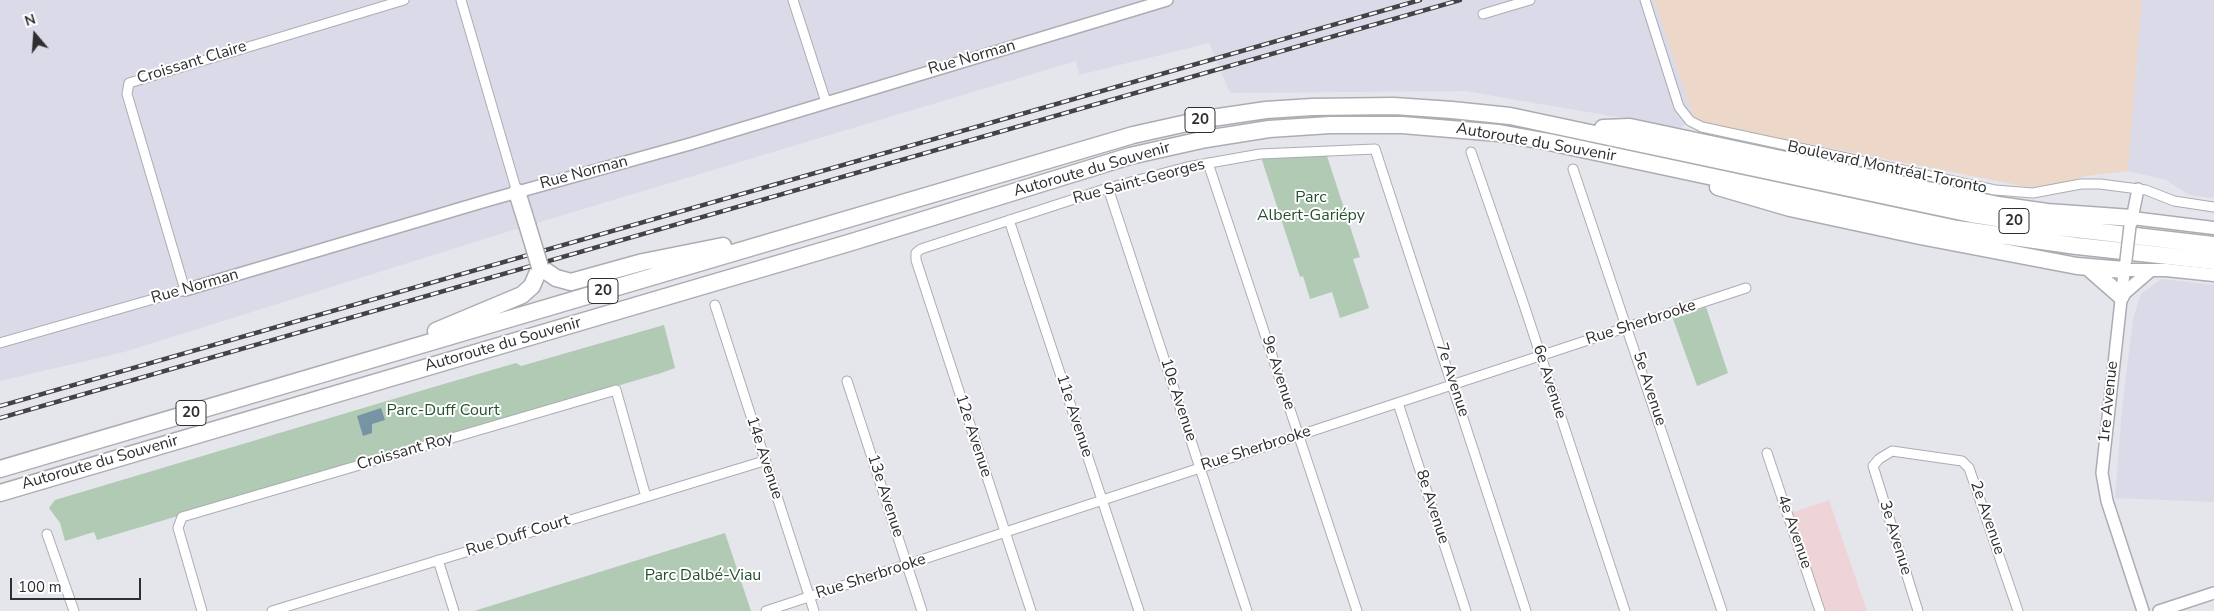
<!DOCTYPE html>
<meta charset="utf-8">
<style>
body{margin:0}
#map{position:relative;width:2214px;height:611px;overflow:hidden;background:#e5e5ec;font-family:"Nunito Sans",sans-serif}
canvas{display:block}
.north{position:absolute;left:10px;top:10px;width:50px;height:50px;-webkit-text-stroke:4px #fff;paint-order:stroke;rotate:342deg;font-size:14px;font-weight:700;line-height:20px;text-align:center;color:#2f2f32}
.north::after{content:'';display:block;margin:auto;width:18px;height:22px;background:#2f2f32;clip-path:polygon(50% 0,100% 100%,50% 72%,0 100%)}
.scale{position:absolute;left:10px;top:578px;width:131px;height:22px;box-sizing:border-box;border:2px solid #2f2f32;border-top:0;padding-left:6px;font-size:15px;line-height:18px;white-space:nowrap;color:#2f2f32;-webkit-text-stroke:4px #fff;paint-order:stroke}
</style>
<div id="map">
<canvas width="2214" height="611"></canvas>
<div class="north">N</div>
<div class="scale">100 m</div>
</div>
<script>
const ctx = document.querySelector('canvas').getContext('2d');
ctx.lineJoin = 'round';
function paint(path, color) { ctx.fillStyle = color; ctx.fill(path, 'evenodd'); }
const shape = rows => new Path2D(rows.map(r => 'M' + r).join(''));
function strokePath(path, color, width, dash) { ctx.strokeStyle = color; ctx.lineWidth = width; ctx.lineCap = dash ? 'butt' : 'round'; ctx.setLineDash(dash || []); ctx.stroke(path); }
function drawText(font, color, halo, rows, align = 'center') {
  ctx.font = font + ' "Nunito Sans",sans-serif'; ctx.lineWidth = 4; ctx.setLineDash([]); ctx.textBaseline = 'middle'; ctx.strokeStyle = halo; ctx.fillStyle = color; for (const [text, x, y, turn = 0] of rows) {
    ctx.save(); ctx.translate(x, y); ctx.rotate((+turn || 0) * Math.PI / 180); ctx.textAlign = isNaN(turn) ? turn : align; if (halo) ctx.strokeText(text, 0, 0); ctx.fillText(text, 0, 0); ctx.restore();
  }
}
paint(shape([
 [1654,0,2142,0,2128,171,2087,176,2046,187,2028,187,1703,123,1693,116]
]), '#ecd7c9');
paint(shape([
 [0,0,1654,0,1693,116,1681,128,1465,91,1230,93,1209,43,1079,75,1076,61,510,231,124,352,0,381],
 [2142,0,2214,0,2214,198,2190,195,2166,180,2128,171],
 [2161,279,2214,285,2214,502,2115,498,2122,408,2133,319,2141,294]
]), '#dbdae8');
paint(shape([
 [1829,500,1867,611,1824,611,1791,513]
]), '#efd4d7');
paint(shape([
 [1325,150,1360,257,1353,259,1369,308,1340,318,1332,292,1310,299,1303,276,1300,277,1260,154],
 [1706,307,1728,373,1697,386,1673,319],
 [664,325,675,368,661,373,97,540,94,532,65,541,60,523,49,508,55,500,437,386,516,363,521,366],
 [725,533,751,611,474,611]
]), '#b0cab4');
paint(shape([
 [381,408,385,420,372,424,372,433,363,436,357,416]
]), '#7794a7');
const minor = shape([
 [461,0,517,192],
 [793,0,826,102],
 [1645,0,1679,107,1690,121,1702,127,1995,190,2033,193,2081,184,2100,184,2146,190,2174,201,2214,207],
 [1483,14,1530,0],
 [1471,152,1523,302,1625,611],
 [1208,163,1357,611],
 [1573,169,1722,611],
 [1108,188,1247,611],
 [1009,220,1139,611],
 [715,305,814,611],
 [0,343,185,290,127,94,129,83,404,0],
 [847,381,922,611],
 [1398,403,1466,611],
 [1767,453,1820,611],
 [47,534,74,611],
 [438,560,454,611],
 [202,611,178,528,182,517,616,390,646,497],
 [272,611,764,461],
 [766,611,1746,288],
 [1031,611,916,260,916,253,921,249,1108,188,1187,167,1260,154,1375,149,1526,611],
 [1918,611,1873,466,1879,459,1892,451,1962,461,1969,468,2018,611]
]);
const tertiary = shape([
 [2131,224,2138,189],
 [2125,264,2102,473,2107,501,2143,611],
 [185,290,489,200,690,144,1167,0],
 [2159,611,2214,593]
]);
const secondary = shape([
 [2132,218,2214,228],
 [2124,270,2166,270,2214,275],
 [2121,296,2151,270]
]);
const motorway = shape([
 [1603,128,1630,127,1998,205,2047,212,2132,218],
 [1718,187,1790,208,1920,236,2077,266,2124,270],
 [517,192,527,224],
 [2089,268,2121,296],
 [436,331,522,295,532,286,540,267,556,278,571,282,643,262,723,246],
 [0,469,1133,135,1205,119,1266,110,1312,107,1394,106,1452,110,1510,116,1971,214,2049,226,2214,245],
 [0,493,852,242,1130,156,1206,139,1269,129,1330,125,1402,125,1499,133,1549,142,1957,229,2077,246,2214,261]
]);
strokePath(minor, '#acacb3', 11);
strokePath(tertiary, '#acacb3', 14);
strokePath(secondary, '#acacb3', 15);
strokePath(motorway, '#acacb3', 19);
strokePath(minor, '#fff', 9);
strokePath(tertiary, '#fff', 11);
strokePath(secondary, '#fff', 12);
strokePath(motorway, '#fff', 16);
const rail = shape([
 [0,406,1420,0],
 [0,418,1460,0]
]);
strokePath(rail, '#434347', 4.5);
strokePath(rail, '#fff', 2.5, [8]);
const tertiaryBridge = shape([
 [2126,260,2130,226]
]);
const motorwayBridge = shape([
 [527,224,540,267]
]);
strokePath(tertiaryBridge, '#acacb3', 14, []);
strokePath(motorwayBridge, '#acacb3', 19, []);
strokePath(tertiaryBridge, '#fff', 11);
strokePath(motorwayBridge, '#fff', 16);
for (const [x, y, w] of [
 [1200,120,30],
 [2014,221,30],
 [603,291,30],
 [191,413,30]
]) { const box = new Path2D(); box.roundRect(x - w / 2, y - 12.5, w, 25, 4); ctx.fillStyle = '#fff'; ctx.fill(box); strokePath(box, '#2f2f32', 1); }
drawText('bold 15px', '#2f2f32', null, [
 ["20",1200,120],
 ["20",2014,221],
 ["20",603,291],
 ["20",191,413]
]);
drawText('16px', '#2f2f32', '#fff', [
 ["Rue Norman",972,58,-16],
 ["Croissant Claire",192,63,-17],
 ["Autoroute du Souvenir",1536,143,10],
 ["Boulevard Montréal-Toronto",1887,168,12],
 ["Autoroute du Souvenir",1092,170,-16],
 ["Rue Norman",584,173,-15],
 ["Rue Saint-Georges",1139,182,-15],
 ["Rue Norman",195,287,-16],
 ["Rue Sherbrooke",1641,323,-18],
 ["Autoroute du Souvenir",503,345,-16],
 ["9e Avenue",1278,373,72],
 ["7e Avenue",1452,380,72],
 ["6e Avenue",1549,382,72],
 ["5e Avenue",1649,389,72],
 ["10e Avenue",1178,400,72],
 ["1re Avenue",2109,402,-84],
 ["11e Avenue",1074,416,72],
 ["12e Avenue",973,436,72],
 ["Rue Sherbrooke",1256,449,-18],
 ["Croissant Roy",405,452,-16],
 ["14e Avenue",764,458,72],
 ["Autoroute du Souvenir",100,463,-16],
 ["13e Avenue",885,496,72],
 ["8e Avenue",1432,507,72],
 ["2e Avenue",1987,518,71],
 ["4e Avenue",1794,532,71],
 ["Rue Duff Court",518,536,-17],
 ["3e Avenue",1895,538,73],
 ["Rue Sherbrooke",871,577,-18]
]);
drawText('16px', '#25502f', '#fff', [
 ["Parc",1311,198],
 ["Albert-Gariépy",1311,216],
 ["Parc-Duff Court",443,411],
 ["Parc Dalbé-Viau",703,576]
]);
</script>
